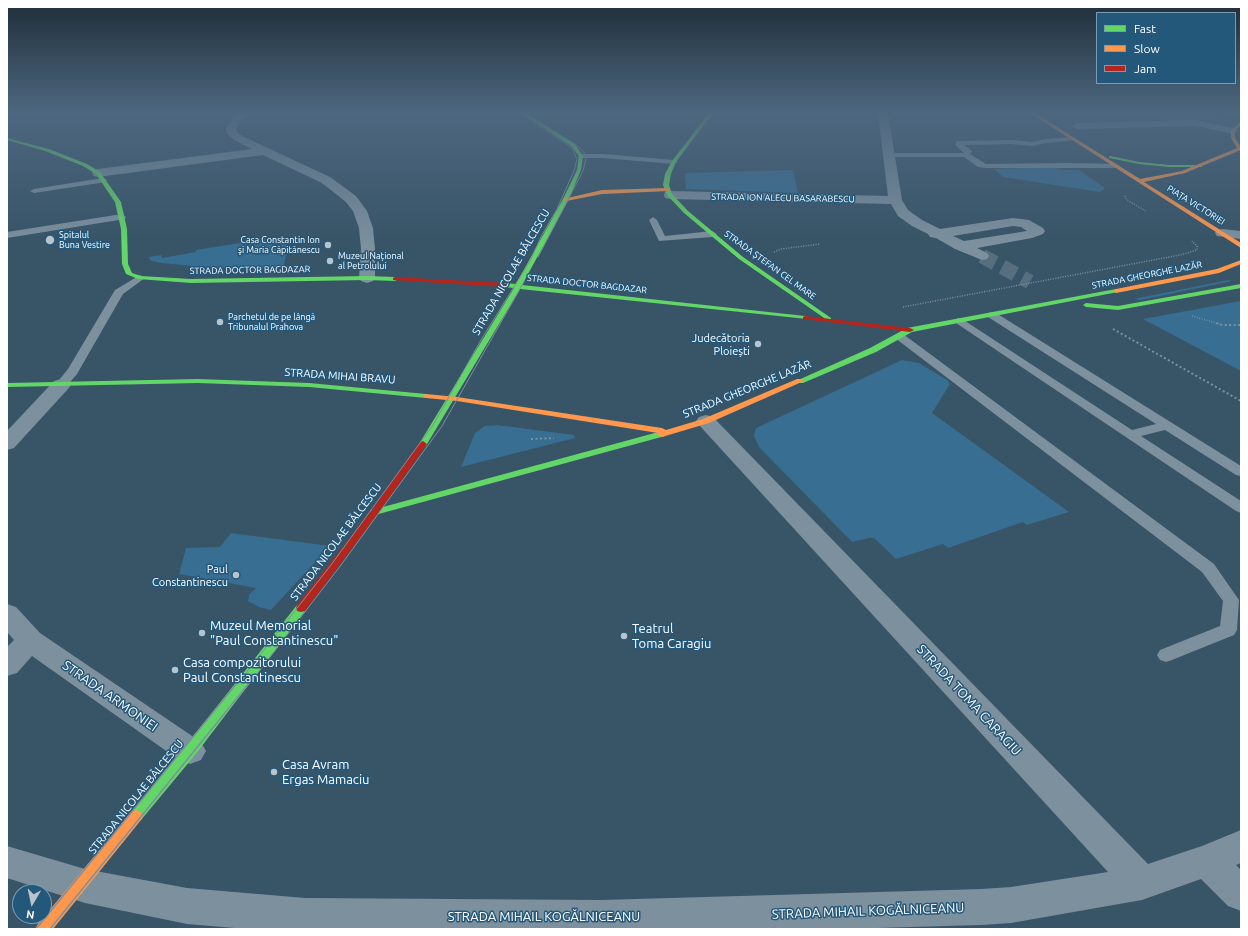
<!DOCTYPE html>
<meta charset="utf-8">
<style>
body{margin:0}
#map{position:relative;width:1248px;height:936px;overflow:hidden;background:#385467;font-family:Ubuntu,sans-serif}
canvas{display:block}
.frame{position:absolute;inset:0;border:8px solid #fff;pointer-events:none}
.legend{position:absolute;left:1096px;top:12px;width:140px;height:72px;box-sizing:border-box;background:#24587b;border:1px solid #7c9bb0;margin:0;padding:5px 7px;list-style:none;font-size:12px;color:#fff}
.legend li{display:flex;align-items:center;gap:8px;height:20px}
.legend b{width:20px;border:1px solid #7c9bb0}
.north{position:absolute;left:12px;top:884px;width:40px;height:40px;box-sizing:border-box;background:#24587b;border:1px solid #7c9bb0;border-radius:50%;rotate:189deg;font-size:11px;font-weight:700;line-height:16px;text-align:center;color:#fff}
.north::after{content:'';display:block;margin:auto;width:14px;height:18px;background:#b9c3ca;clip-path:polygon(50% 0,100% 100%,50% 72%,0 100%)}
</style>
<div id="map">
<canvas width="1248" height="936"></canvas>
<div class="frame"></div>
<ul class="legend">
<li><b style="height:5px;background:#63d668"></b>Fast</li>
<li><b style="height:5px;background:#ff974d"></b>Slow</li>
<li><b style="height:5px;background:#b3261e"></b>Jam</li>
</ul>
<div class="north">N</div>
</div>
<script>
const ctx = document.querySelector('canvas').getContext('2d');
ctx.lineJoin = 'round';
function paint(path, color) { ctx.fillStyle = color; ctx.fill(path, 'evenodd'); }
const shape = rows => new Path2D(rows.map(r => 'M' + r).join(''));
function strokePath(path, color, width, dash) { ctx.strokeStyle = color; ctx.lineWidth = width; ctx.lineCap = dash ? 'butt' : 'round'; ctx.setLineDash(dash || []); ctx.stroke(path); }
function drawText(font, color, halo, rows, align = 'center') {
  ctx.font = font + ' Ubuntu,sans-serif'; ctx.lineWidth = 3; ctx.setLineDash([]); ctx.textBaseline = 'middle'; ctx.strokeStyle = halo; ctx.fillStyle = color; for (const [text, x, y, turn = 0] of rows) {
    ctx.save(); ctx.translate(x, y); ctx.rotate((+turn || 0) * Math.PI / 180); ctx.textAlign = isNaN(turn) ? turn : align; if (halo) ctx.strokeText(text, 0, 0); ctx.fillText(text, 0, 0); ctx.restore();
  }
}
paint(shape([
 [1148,113,1209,113,1220,118,1207,124,1166,122],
 [1057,167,1061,170,1079,170,1105,188,1100,192,1003,177,994,169],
 [793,170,798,193,686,189,685,173],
 [265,239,267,242,289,239,283,270,202,267,162,263,151,261,149,257,161,255,162,258,196,252,196,250],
 [1228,280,1232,281,1141,300,1134,299],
 [1241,301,1241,371,1143,319],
 [902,360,919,363,947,380,950,384,932,413,1069,512,1027,525,1023,522,948,548,943,544,896,559,874,538,869,538,852,542,759,447,754,436,756,428],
 [497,425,574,435,575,438,461,467,475,433,485,426],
 [231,533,330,546,271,610,259,607,248,601,249,595,256,588,179,574,186,548,220,547]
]), '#376e92');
strokePath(shape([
 [982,256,1030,282]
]), '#566e7e', 15, [15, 8]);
strokePath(shape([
 [1006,113,1012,117],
 [1125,196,1127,200,1146,211],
 [774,252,781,249,820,244],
 [903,307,1180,255,1197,250,1197,246,1192,241],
 [1192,316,1220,324]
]), '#7c909e', 1.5, [1, 1.5]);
strokePath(shape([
 [1216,323,1222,325,1241,325],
 [1113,329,1241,401],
 [531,439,554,438]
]), '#7c909e', 2, [2, 2.5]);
paint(shape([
 [1073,137,1075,138,1075,140,1046,143,1033,146,1011,144,964,145,971,150,972,152,970,154,986,164,1068,163,1115,164,1119,166,1115,168,986,168,978,167,964,157,889,157,885,155,889,153,964,153,955,145,957,141,960,141,1011,140,1033,142,1046,139,1073,137],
 [578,154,603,154,674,160,678,162,674,164,603,158,578,158,578,154],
 [103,178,107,180,106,182,34,193,30,191,34,189,103,178],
 [122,214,126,217,125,219,7,238,7,232,122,214],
 [653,217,657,220,665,236,712,231,717,234,712,237,659,241,649,220,653,217],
 [140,275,145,278,123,294,77,374,65,388,57,388,55,385,68,369,115,290,140,275],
 [992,312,996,313,1241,466,1241,476,1236,475,1165,430,1141,436,1241,501,1241,513,1236,511,953,321,958,318,962,319,1132,430,1156,424,988,317,987,315,988,313,992,312],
 [899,333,903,334,1214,564,1239,600,1237,630,1234,635,1172,660,1166,662,1160,660,1157,655,1160,650,1220,626,1223,601,1202,572,895,338,893,336,899,333]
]), '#7c909e');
paint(shape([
 [236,113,247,113,236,128,237,132,242,136,330,177,356,196,367,211,373,228,375,249,375,278,373,281,367,283,361,281,359,278,361,249,359,228,353,211,346,202,322,183,263,155,98,177,94,176,92,173,94,170,98,169,252,149,234,140,227,133,226,128,236,113],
 [878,113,888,113,902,200,908,210,922,220,940,229,1013,218,1029,220,1043,228,1045,231,1043,234,1032,238,977,248,987,253,989,256,987,259,982,260,955,249,936,238,930,237,928,234,912,226,898,216,891,204,670,199,665,198,664,195,665,192,670,191,888,196,878,113],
 [1013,226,1021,227,1027,231,964,241,953,236,1013,226],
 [1196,120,1237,129,1238,131,1233,134,1196,126,1076,129,1071,126,1076,123,1196,120],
 [1222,229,1241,231,1241,239,1217,236,1215,233,1217,230,1222,229],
 [61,379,68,381,71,385,68,389,14,448,7,450,7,431,54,381,61,379],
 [706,415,713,417,1148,864,1202,846,1241,830,1241,863,1236,865,1241,870,1241,911,1228,906,1201,879,1142,900,1011,923,982,925,842,929,246,929,187,924,85,903,7,878,7,846,85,869,187,888,305,898,601,900,982,889,1011,887,1108,872,699,425,696,421,699,417,706,415],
 [7,604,16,607,40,633,201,742,206,751,201,760,190,764,179,760,32,656,17,673,7,676,7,647,14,640,7,632,7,604]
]), '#7c909e');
paint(shape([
 [521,113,526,113,575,144,583,156,581,170,569,199,522,285,805,316,807,317,807,319,520,289,427,444,426,446,420,446,419,444,514,288,504,287,501,285,504,283,516,284,563,199,577,170,579,156,571,146,521,113],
 [709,113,713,113,676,162,671,174,669,185,672,194,688,211,743,257,831,318,831,320,827,320,739,259,684,213,667,195,663,185,665,174,672,161,709,113],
 [7,138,49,149,87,164,100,172,121,202,127,229,128,264,132,273,141,276,191,279,367,276,395,277,398,279,395,281,367,280,191,283,138,279,126,274,122,264,121,229,115,202,96,174,83,166,45,151,7,140,7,138],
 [1111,156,1139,162,1169,165,1201,165,1203,166,1201,167,1169,167,1139,164,1109,158,1109,156,1111,156],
 [1241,284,1241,288,1118,310,1086,307,1083,305,1086,303,1118,306,1241,284],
 [1116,289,1118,290,1118,292,912,332,876,352,803,383,797,383,796,381,870,348,907,328,1116,289],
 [198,379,309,383,426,394,430,396,426,398,309,387,198,383,7,387,7,383,198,379],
 [662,431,665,432,666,434,665,436,375,515,370,512,372,510,662,431],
 [301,604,305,605,306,608,305,611,195,755,141,820,136,822,131,820,129,816,131,812,185,747,297,605,301,604]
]), '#63d668');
paint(shape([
 [1030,113,1035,113,1140,179,1182,171,1237,148,1231,138,1231,131,1241,121,1241,125,1235,131,1235,138,1241,147,1241,150,1185,173,1144,182,1241,243,1241,248,1030,113],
 [667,188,669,189,669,191,602,194,566,201,563,199,602,190,667,188],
 [1241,260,1241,264,1219,273,1116,293,1113,291,1116,289,1217,269,1241,260],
 [797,379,803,379,804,381,709,423,662,437,659,436,658,433,457,401,426,398,422,396,426,394,457,397,662,428,666,430,703,419,797,379],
 [136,810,141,812,143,816,141,820,53,929,35,929,38,924,131,812,136,810]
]), '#ff974d');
paint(shape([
 [395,277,504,283,507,285,504,287,393,280,393,278,395,277],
 [805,316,910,328,914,330,910,332,803,319,803,317,805,316],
 [423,441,427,444,378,514,305,611,301,612,297,611,296,608,297,605,372,510,420,442,423,441]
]), '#b3261e');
strokePath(shape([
 [538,257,583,171,586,159,585,154,580,148,569,140],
 [242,678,331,565,433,425,481,340,530,261,542,235,557,209,574,171,577,159,572,148,520,113],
 [254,678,341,565,442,426,525,280]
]), '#7e909e', 1);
strokePath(shape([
 [36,929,242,677],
 [50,929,254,677]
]), '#7e909e', 1.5);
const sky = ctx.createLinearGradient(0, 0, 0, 244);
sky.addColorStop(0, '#1f2e39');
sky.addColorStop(0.46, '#4d677f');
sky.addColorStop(1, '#4d677f00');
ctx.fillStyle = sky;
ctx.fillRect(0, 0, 1248, 244);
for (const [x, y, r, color] of [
 [50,240,5,"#b9c3ca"],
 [328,245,4,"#b9c3ca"],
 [330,261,4,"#b9c3ca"],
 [220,322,4,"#b9c3ca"],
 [758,344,4,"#b9c3ca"],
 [236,575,4,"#b9c3ca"],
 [202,633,4,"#b9c3ca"],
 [624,636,4,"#b9c3ca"],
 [175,670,4,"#b9c3ca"],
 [274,772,4,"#b9c3ca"]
]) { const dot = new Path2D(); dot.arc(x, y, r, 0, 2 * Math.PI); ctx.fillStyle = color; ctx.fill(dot); strokePath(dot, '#24587b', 1.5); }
drawText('9px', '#fff', '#24587b', [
 ["STRADA ION ALECU BASARABESCU",783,198,1],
 ["PIAȚA VICTORIEI",1196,205,32],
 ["STRADA ȘTEFAN CEL MARE",770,265,36],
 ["STRADA DOCTOR BAGDAZAR",250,270,-1],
 ["STRADA GHEORGHE LAZĂR",1147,275,-11],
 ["STRADA DOCTOR BAGDAZAR",587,284,6]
]);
drawText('9px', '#fff', '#24587b', [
 ["Spitalul",59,235],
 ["Buna Vestire",59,245],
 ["Casa Constantin Ion",320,240,"right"],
 ["şi Maria Căpitănescu",320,250,"right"],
 ["Muzeul Național",338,256],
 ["al Petrolului",338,266],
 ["Parchetul de pe lângă",228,317],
 ["Tribunalul Prahova",228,327]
], 'left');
drawText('11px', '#fff', '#24587b', [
 ["STRADA NICOLAE BĂLCESCU",511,272,-60],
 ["STRADA MIHAI BRAVU",340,376,4],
 ["STRADA GHEORGHE LAZĂR",747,389,-22],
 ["STRADA NICOLAE BĂLCESCU",336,542,-53],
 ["STRADA NICOLAE BĂLCESCU",136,797,-51]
]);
drawText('11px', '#fff', '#24587b', [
 ["Judecătoria",750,338],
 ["Ploiești",750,351],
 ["Paul",228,569],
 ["Constantinescu",228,582]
], 'right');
drawText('13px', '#fff', '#24587b', [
 ["Muzeul Memorial",210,626],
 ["\"Paul Constantinescu\"",210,641],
 ["Teatrul",632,629],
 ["Toma Caragiu",632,644],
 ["Casa compozitorului",183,663],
 ["Paul Constantinescu",183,678],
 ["Casa Avram",282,765],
 ["Ergas Mamaciu",282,780]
], 'left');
drawText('13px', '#fff', '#24587b', [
 ["STRADA ARMONIEI",110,696,35],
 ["STRADA TOMA CARAGIU",969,700,47],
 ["STRADA MIHAIL KOGĂLNICEANU",868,911,-2],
 ["STRADA MIHAIL KOGĂLNICEANU",544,917]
]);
</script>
